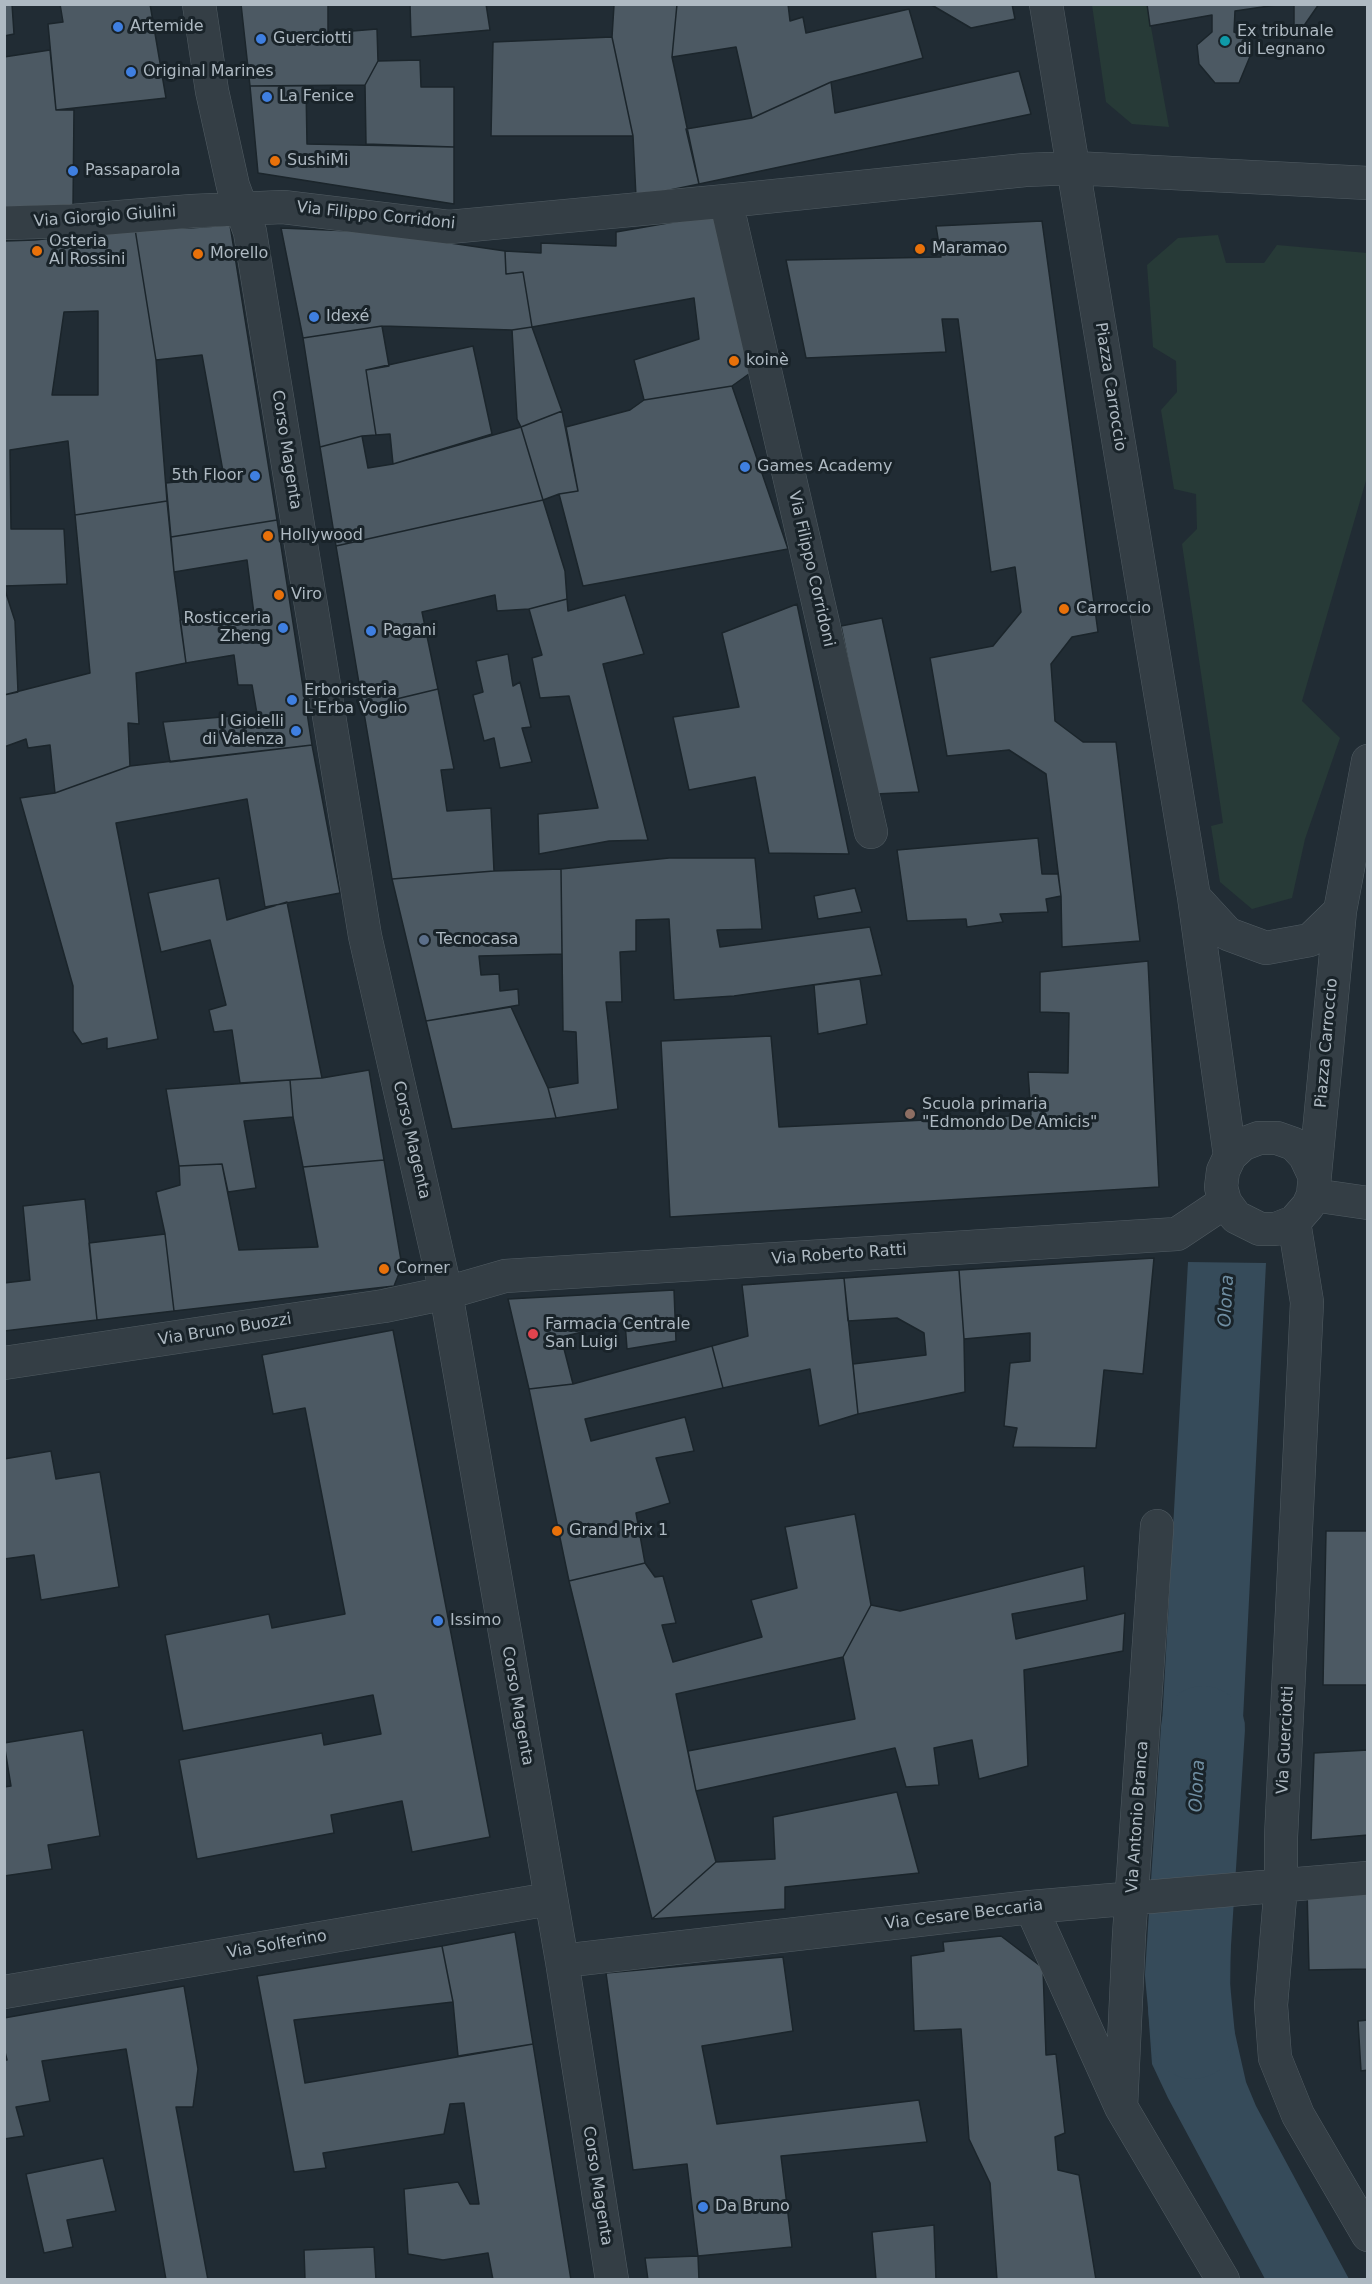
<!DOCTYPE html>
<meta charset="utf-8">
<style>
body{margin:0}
#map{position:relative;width:1372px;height:2284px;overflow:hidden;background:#212c34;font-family:"DejaVu Sans",sans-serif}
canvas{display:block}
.frame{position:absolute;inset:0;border:6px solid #aeb9c2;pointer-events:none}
</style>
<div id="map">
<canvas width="1372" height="2284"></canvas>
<div class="frame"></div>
</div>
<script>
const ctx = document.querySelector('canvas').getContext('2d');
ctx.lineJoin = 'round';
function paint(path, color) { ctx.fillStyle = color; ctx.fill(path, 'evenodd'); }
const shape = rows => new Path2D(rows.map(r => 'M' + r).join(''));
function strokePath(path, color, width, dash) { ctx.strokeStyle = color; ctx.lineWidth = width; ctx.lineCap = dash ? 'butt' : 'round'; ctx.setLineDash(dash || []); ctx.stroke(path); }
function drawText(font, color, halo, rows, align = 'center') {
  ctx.font = font + ' "DejaVu Sans",sans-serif'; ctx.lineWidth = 6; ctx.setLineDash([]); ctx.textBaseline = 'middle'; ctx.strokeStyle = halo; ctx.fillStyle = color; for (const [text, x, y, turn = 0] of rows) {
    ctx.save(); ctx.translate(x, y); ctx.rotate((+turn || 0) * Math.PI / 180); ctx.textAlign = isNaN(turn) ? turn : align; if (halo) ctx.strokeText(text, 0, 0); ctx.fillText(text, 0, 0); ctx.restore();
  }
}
paint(shape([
 [1092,5,1147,5,1169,127,1132,124,1106,102],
 [1218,235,1226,263,1264,263,1277,245,1367,253,1367,477,1302,701,1340,738,1305,839,1292,898,1252,909,1220,882,1211,826,1223,823,1182,544,1197,529,1196,494,1174,489,1161,410,1177,392,1176,361,1153,347,1147,265,1178,238]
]), '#273a37');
paint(shape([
 [1188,1262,1266,1263,1237,1838,1155,1848],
 [1231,1917,1230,2001,1234,2029,1246,2082,1256,2106,1349,2279,1265,2279,1168,2098,1152,2064,1148,2009,1151,1925]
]), '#364b5a');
strokePath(shape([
 [1193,2037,1187,1975,1203,1728]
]), '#364b5a', 84);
const building = shape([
 [4,4,12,4,14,34,4,36,4,4],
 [60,4,150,4,166,98,56,110,48,24,63,22,60,4],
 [241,4,328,4,328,33,377,29,378,61,365,85,250,86,241,4],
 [410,4,486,4,490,30,411,37,410,4],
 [677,4,672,57,699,184,636,197,633,136,612,37,614,5,677,4],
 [677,4,788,4,790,21,803,17,806,33,909,9,923,58,831,82,752,118,736,47,672,57,677,4],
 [930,4,1012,4,1015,19,971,28,930,4],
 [1147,4,1283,4,1235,11,1234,32,1248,38,1251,54,1239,83,1215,83,1199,64,1197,45,1212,32,1212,15,1150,26,1147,4],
 [1294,4,1319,4,1294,40,1294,4],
 [612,37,633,136,491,136,493,42,612,37],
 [50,50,56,110,74,110,73,206,4,207,4,57,50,50],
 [420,60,421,87,454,87,454,147,366,144,365,85,378,61,420,60],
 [1019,71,1031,114,699,184,686,129,752,118,831,82,835,113,1019,71],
 [250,86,306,86,307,144,454,147,454,204,258,173,250,86],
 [720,214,753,371,732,386,644,400,634,360,699,339,694,298,532,327,523,272,506,274,505,251,541,253,541,243,616,246,616,232,720,214],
 [1042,221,1098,632,1072,637,1051,664,1055,721,1083,742,1116,742,1140,941,1062,947,1061,896,1046,774,1009,750,947,756,930,658,993,646,1021,612,1015,567,991,572,958,319,942,319,946,352,806,358,786,260,941,257,936,226,1042,221],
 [230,225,277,520,171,537,166,483,224,477,202,355,156,360,135,229,189,228,230,225],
 [281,228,375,232,505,251,506,274,523,272,532,327,512,330,382,326,303,338,281,228],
 [135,229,156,360,167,501,75,515,68,441,10,450,11,529,64,529,67,584,4,586,5,241,35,240,135,229],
 [98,311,98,395,52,395,64,312,98,311],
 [382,326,389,366,366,370,376,435,362,436,320,447,303,338,382,326],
 [532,327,562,411,521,427,517,419,512,330,532,327],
 [473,346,492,434,393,464,390,434,376,435,366,370,473,346],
 [732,386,788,549,583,586,559,494,578,491,566,427,630,410,644,400,732,386],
 [562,411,578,491,559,494,543,500,521,427,562,411],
 [521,427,543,500,336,546,320,447,362,436,368,468,393,464,521,427],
 [543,500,565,571,567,599,529,609,497,611,495,595,422,612,438,689,363,707,336,546,543,500],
 [167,501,174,572,186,663,136,673,139,724,128,723,130,766,55,793,50,745,28,748,26,739,4,747,4,695,90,673,75,515,167,501],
 [277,520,312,745,170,762,163,722,257,714,252,685,238,685,234,655,186,663,180,620,254,614,247,560,174,572,171,537,277,520],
 [4,587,15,621,18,692,4,695,4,587],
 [625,595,644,654,603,664,648,840,609,841,539,854,538,814,598,808,569,696,540,698,532,658,542,655,529,609,567,599,568,611,625,595],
 [797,604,849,854,769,853,755,777,689,790,673,717,739,707,722,633,797,604],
 [882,618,919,792,875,794,841,626,882,618],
 [508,654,513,686,520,682,531,727,522,728,532,762,500,768,494,738,484,741,473,695,483,692,476,661,508,654],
 [438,689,454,769,441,770,447,811,491,808,494,871,392,879,363,707,438,689],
 [312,745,340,893,265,907,247,799,116,823,158,1039,107,1049,107,1038,82,1044,73,1031,73,986,20,798,55,793,130,766,312,745],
 [1038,838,1042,874,1058,874,1061,896,1046,899,1048,912,1000,914,1003,922,967,927,966,919,907,921,897,850,1038,838],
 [669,858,755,858,762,929,717,930,720,947,870,927,882,975,734,996,674,1000,669,919,636,920,636,951,620,952,622,1002,606,1002,618,1109,556,1118,548,1088,578,1083,576,1032,563,1031,561,869,669,858],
 [561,869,562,954,479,956,481,975,499,974,500,991,518,989,519,1005,426,1021,392,879,494,871,561,869],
 [219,878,227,920,287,902,322,1078,240,1083,232,1030,214,1032,209,1010,226,1005,210,940,161,952,148,893,219,878],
 [855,888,862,912,818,919,814,896,855,888],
 [1148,961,1159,1187,670,1217,661,1041,771,1036,779,1127,1031,1115,1028,1072,1068,1073,1069,1013,1040,1012,1040,972,1148,961],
 [860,979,867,1024,818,1034,814,985,860,979],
 [511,1007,548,1088,556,1118,452,1129,426,1021,511,1007],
 [369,1070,384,1160,303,1167,293,1117,290,1080,322,1078,369,1070],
 [290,1080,293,1117,244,1121,256,1188,228,1192,222,1164,179,1166,166,1089,290,1080],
 [384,1160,402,1266,394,1286,174,1311,165,1234,156,1192,180,1185,179,1166,222,1164,239,1250,318,1247,303,1167,384,1160],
 [85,1199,97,1320,4,1331,4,1283,30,1280,23,1206,85,1199],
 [165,1234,174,1311,97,1320,89,1243,165,1234],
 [1154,1258,1143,1374,1104,1370,1096,1448,1013,1447,1017,1428,1004,1426,1010,1363,1030,1361,1030,1333,964,1339,959,1270,1154,1258],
 [959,1270,964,1339,965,1392,858,1414,853,1364,926,1355,924,1333,897,1318,848,1321,844,1278,959,1270],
 [844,1278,858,1414,819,1426,810,1369,723,1388,712,1346,748,1336,742,1285,844,1278],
 [674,1290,676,1341,627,1349,625,1322,561,1337,573,1384,529,1389,508,1299,674,1290],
 [393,1330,490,1837,412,1852,402,1801,331,1815,334,1833,197,1859,179,1760,322,1733,324,1745,381,1734,373,1695,183,1731,165,1635,269,1614,272,1628,345,1614,305,1408,273,1414,262,1355,393,1330],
 [712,1346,723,1388,585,1419,591,1441,685,1417,694,1451,656,1458,670,1503,636,1513,645,1563,569,1581,529,1389,573,1384,712,1346],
 [51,1451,56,1479,100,1472,119,1587,41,1600,34,1555,4,1559,4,1459,51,1451],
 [855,1514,871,1605,843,1657,676,1694,696,1791,716,1862,652,1919,569,1581,645,1563,655,1577,663,1576,676,1623,662,1625,673,1662,762,1637,751,1600,797,1588,785,1527,855,1514],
 [1326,1531,1368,1531,1368,1685,1323,1685,1326,1531],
 [1084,1566,1087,1600,1012,1614,1016,1639,1125,1613,1123,1651,1024,1670,1028,1766,979,1779,972,1740,934,1748,939,1785,906,1787,895,1748,696,1791,688,1751,855,1719,843,1657,871,1605,900,1611,1084,1566],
 [83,1730,100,1836,48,1845,52,1869,4,1876,4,1787,11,1786,4,1743,83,1730],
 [1368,1750,1368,1835,1311,1840,1314,1753,1368,1750],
 [897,1792,919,1873,785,1887,785,1909,652,1919,716,1862,775,1859,773,1817,897,1792],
 [1368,1887,1368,1969,1309,1970,1307,1888,1368,1887],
 [515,1932,533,2044,458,2056,453,2002,442,1946,515,1932],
 [1001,1936,1043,1968,1046,2055,1056,2054,1065,2133,1055,2137,1058,2170,1079,2175,1096,2280,997,2280,990,2183,969,2139,961,2029,914,2031,911,1956,944,1951,943,1942,1001,1936],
 [442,1946,453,2002,294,2020,305,2083,533,2044,571,2280,493,2280,488,2253,443,2260,408,2254,404,2189,458,2182,470,2204,479,2204,464,2103,450,2104,444,2134,323,2153,326,2168,294,2172,257,1976,442,1946],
 [783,1957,793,2031,702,2046,717,2124,919,2100,927,2142,781,2156,792,2247,698,2256,687,2164,633,2170,606,1973,783,1957],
 [184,1986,198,2069,193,2107,176,2107,208,2280,166,2280,126,2049,42,2061,50,2101,16,2107,24,2136,4,2139,4,2060,7,2060,4,2048,4,2018,184,1986],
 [1368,2020,1368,2070,1361,2071,1358,2021,1368,2020],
 [103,2158,116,2211,67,2220,73,2247,44,2253,26,2174,103,2158],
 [934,2225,936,2280,876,2280,872,2232,934,2225],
 [374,2247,376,2280,305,2280,304,2250,374,2247],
 [698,2256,699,2280,648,2280,645,2258,698,2256]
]);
paint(building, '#4c5963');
strokePath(building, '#1b252b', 1.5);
const street = shape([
 [199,4,212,91,233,186,250,232,365,936,446,1293,562,1961,612,2280],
 [1046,4,1194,897,1230,1156],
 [726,201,871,832],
 [4,223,72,221,192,211,283,207,449,227,726,201,1025,170,1074,168,1368,183],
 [1194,897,1228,934,1266,948,1310,940,1340,911],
 [1314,1175,1305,1156,1294,1144,1277,1138,1259,1138,1243,1144,1230,1156,1223,1171,1221,1187,1225,1202,1236,1217,1260,1229,1276,1229,1294,1222,1308,1206,1313,1195,1340,911,1368,761],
 [1313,1195,1368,1203],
 [1294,1222,1307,1302,1281,1837,1281,1885,1271,2005,1275,2058,1298,2115,1368,2235],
 [4,1363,384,1306,446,1293,505,1276,1177,1234,1225,1202],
 [1031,1907,1121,2107,1223,2280],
 [562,1961,1031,1907,1368,1878],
 [4,1992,550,1899],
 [1121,2107,1129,1935,1157,1526]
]);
strokePath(street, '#515c63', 34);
strokePath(street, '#343e45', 33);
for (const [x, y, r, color] of [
 [118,27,6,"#3f7fe0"],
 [261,39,6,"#3f7fe0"],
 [1225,41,6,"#0f9aa8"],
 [131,72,6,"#3f7fe0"],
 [267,97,6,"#3f7fe0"],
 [275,161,6,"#e8710a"],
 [73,171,6,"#3f7fe0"],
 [920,249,6,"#e8710a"],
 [37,251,6,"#e8710a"],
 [198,254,6,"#e8710a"],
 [314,317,6,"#3f7fe0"],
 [734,361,6,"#e8710a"],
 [745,467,6,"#3f7fe0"],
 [255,476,6,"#3f7fe0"],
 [268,536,6,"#e8710a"],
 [279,595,6,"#e8710a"],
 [1064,609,6,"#e8710a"],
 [283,628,6,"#3f7fe0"],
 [371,631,6,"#3f7fe0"],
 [292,700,6,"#3f7fe0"],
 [296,731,6,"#3f7fe0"],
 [424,940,6,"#5c6f8a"],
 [910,1114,6,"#8d6e63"],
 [384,1269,6,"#e8710a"],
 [533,1334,6,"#e0444e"],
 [557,1531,6,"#e8710a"],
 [438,1621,6,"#3f7fe0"],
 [703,2207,6,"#3f7fe0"]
]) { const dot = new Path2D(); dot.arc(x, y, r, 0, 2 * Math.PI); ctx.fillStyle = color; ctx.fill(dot); strokePath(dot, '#192329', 2); }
drawText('16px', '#aeb9c2', '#192329', [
 ["Artemide",130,27],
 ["Ex tribunale",1237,32],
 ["di Legnano",1237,50],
 ["Guerciotti",273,39],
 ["Original Marines",143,72],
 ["La Fenice",279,97],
 ["SushiMi",287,161],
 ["Passaparola",85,171],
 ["Osteria",49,242],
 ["Al Rossini",49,260],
 ["Maramao",932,249],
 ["Morello",210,254],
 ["Idexé",326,317],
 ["koinè",746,361],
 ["Games Academy",757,467],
 ["5th Floor",243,476,"right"],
 ["Hollywood",280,536],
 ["Viro",291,595],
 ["Carroccio",1076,609],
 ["Rosticceria",271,619,"right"],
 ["Zheng",271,637,"right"],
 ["Pagani",383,631],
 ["Erboristeria",304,691],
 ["L'Erba Voglio",304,709],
 ["I Gioielli",284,722,"right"],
 ["di Valenza",284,740,"right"],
 ["Tecnocasa",436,940],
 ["Scuola primaria",922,1105],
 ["\"Edmondo De Amicis\"",922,1123],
 ["Corner",396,1269],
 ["Farmacia Centrale",545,1325],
 ["San Luigi",545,1343],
 ["Grand Prix 1",569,1531],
 ["Issimo",450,1621],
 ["Da Bruno",715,2207]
], 'left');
drawText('16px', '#aeb9c2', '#192329', [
 ["Via Filippo Corridoni",376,216,6],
 ["Via Giorgio Giulini",105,217,-4],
 ["Piazza Carroccio",1110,387,81],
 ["Corso Magenta",286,450,81],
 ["Via Filippo Corridoni",811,569,77],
 ["Piazza Carroccio",1327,1043,-85],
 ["Corso Magenta",411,1140,77],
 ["Via Roberto Ratti",839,1255,-4],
 ["Via Bruno Buozzi",225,1330,-9],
 ["Corso Magenta",517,1706,80],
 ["Via Guerciotti",1286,1740,-87],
 ["Via Antonio Branca",1138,1817,-86],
 ["Via Cesare Beccaria",964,1915,-7],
 ["Via Solferino",277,1945,-10],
 ["Corso Magenta",597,2186,81]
]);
drawText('italic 18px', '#708fa3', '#192329', [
 ["Olona",1227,1301,-87],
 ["Olona",1198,1786,-87]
]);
</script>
